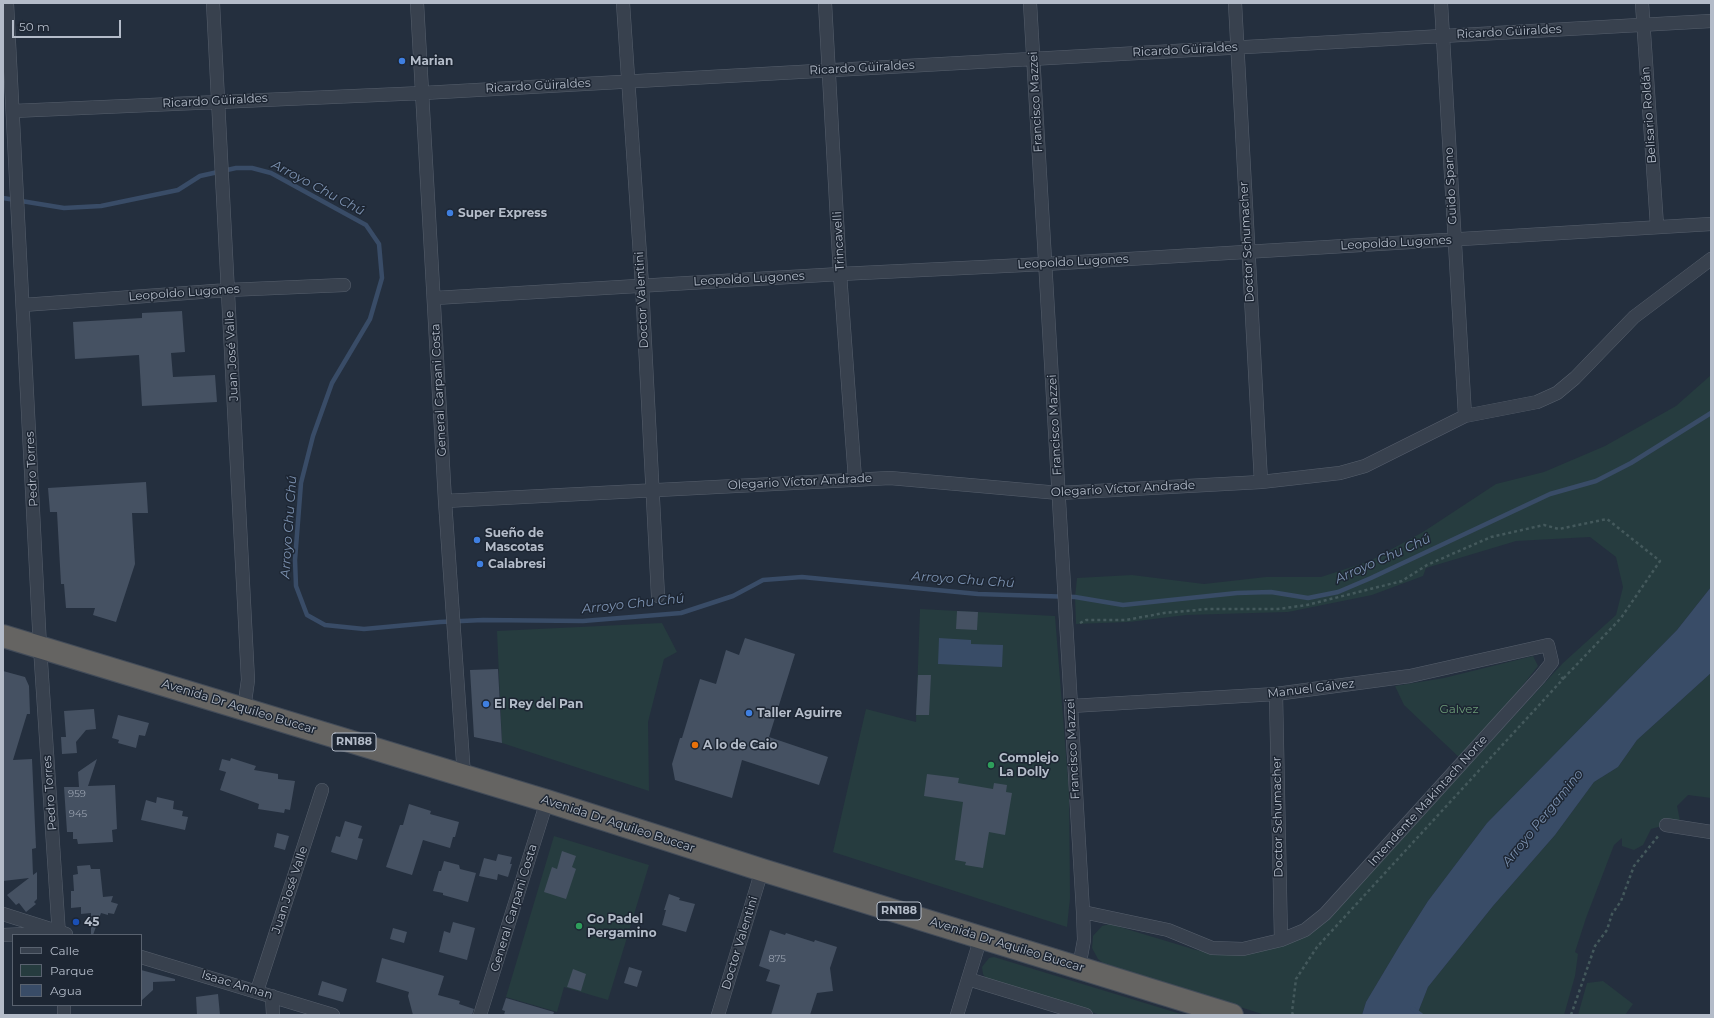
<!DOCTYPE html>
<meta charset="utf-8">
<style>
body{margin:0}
#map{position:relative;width:1714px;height:1018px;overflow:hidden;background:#242f3e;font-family:Montserrat,sans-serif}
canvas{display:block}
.frame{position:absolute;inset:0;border:4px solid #b4bcc9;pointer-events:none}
.legend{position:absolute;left:12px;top:934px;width:130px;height:72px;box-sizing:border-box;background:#1d2633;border:1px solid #59626f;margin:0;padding:5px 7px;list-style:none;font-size:12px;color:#b4bcc9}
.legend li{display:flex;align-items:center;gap:8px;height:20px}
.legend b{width:20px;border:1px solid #59626f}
.scale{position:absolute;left:12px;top:20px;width:109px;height:18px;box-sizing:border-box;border:2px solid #b4bcc9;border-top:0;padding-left:5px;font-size:12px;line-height:14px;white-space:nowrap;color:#b4bcc9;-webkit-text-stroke:3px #1d2633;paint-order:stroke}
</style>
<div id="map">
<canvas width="1714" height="1018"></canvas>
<div class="frame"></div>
<ul class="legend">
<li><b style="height:5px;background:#38414e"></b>Calle</li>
<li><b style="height:11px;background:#263c3f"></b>Parque</li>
<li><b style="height:11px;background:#394c67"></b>Agua</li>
</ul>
<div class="scale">50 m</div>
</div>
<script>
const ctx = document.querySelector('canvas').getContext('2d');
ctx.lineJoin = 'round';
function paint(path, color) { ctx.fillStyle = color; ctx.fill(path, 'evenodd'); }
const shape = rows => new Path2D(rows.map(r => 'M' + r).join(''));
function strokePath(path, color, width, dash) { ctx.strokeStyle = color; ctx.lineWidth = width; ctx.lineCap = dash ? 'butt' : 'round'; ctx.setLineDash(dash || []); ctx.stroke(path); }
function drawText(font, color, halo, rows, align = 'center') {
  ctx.font = font + ' Montserrat,sans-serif'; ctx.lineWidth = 3; ctx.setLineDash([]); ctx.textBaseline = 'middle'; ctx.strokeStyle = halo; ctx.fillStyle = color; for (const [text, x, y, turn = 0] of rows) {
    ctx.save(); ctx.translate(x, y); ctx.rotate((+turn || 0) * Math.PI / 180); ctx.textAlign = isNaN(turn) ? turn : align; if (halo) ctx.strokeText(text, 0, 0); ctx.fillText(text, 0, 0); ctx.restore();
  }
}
paint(shape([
 [1711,375,1711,587,1677,630,1487,823,1428,901,1400,945,1366,1002,1362,1015,1265,1015,1103,963,1098,959,1092,948,1093,936,1102,926,1110,924,1196,950,1231,955,1334,911,1563,663,1616,615,1623,587,1616,557,1590,537,1516,541,1426,568,1423,576,1372,595,1288,612,1186,615,1129,622,1076,624,1075,597,1077,578,1132,575,1204,584,1266,577,1321,577,1370,561,1423,532,1496,484,1544,472,1605,446,1676,406],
 [920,609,1055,616,1069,793,1070,898,1067,927,833,852,866,709,916,722],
 [662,623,677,652,664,659,648,722,649,791,502,743,497,631],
 [1533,656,1538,666,1463,761,1404,705,1395,686,1444,678],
 [1711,673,1711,798,1688,795,1677,806,1680,821,1651,829,1643,845,1634,850,1622,846,1622,838,1614,845,1586,918,1575,952,1578,954,1575,976,1564,1015,1417,1015,1428,987,1493,906,1555,835,1594,782,1618,767,1637,740],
 [554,836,649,865,608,1000,564,987,557,1012,506,997],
 [994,957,1184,1015,1101,1015,994,983,987,980,983,974,982,967,989,958],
 [1603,981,1633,1004,1625,1015,1578,1015,1587,983]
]), '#263c3f');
paint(shape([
 [1711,587,1711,673,1637,740,1618,767,1594,782,1555,835,1493,906,1428,987,1417,1015,1362,1015,1366,1002,1400,945,1428,901,1487,823,1677,630],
 [939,638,971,640,971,644,1003,645,1002,667,938,664]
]), '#394c67');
strokePath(shape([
 [3,198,64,208,101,206,178,190,200,176,236,168,252,168,271,173,366,225,379,244,382,278,370,319,332,383,313,436,301,483,295,560,296,586,307,615,325,625,364,629,440,622,483,620,583,621,681,613,733,596,763,580,802,577,978,594,1075,597,1123,605,1237,593,1271,592,1308,598,1338,592,1371,578,1550,494,1596,481,1631,463,1711,413],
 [1413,1009,1421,1015]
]), '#394c67', 4.5);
paint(shape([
 [182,311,185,352,171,353,173,377,215,375,217,402,142,406,139,355,75,359,73,322,142,318,142,313],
 [146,482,148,513,132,513,135,564,116,622,93,615,95,608,66,608,64,584,61,584,57,512,50,512,48,488],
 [957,611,978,612,977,630,956,629],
 [745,638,795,654,769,737,828,757,819,785,742,760,732,798,675,780,672,764,680,738,682,738,700,679,716,684,726,650,739,655],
 [498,669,502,743,474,737,470,670],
 [3,671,25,677,29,686,30,714,27,714,13,760,32,759,36,848,32,849,33,875,37,872,37,899,34,902,36,904,26,912,19,903,16,905,7,895,29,878,3,881],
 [918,675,931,675,929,715,916,715],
 [94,709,96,729,86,730,76,742,77,753,62,754,61,737,66,737,64,711],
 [118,715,149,723,145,736,139,735,136,748,118,743,119,740,112,738],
 [231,758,256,766,254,770,278,774,278,779,295,781,290,810,285,809,284,813,258,809,259,804,220,790,226,772,219,770,222,759,230,761],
 [97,759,88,786,115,785,117,829,112,830,113,842,78,844,77,839,73,839,73,832,67,832,64,787,79,787,78,772],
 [927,774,959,778,958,783,993,789,994,783,1007,785,1006,792,1012,793,1005,835,989,832,983,868,965,865,966,862,955,860,963,802,924,796],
 [157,797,174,801,173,809,183,811,182,816,188,817,185,830,141,820,146,800,156,803],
 [409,804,431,811,430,814,459,822,455,837,453,837,450,848,423,840,412,875,386,867,400,825,403,825],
 [345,821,362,826,358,838,363,839,357,860,331,852,336,836,340,837],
 [277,833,289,836,285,850,274,847],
 [562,851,576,856,572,867,576,869,566,899,544,892,552,867,557,869],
 [498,854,512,857,510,864,512,864,508,877,498,874,497,880,479,876,484,858,496,861],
 [444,861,459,865,460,869,476,873,468,902,443,895,443,893,433,891,439,871,441,871],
 [90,865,91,869,100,869,103,897,113,896,111,902,118,904,114,914,108,913,108,915,101,913,93,935,91,935,91,913,81,914,81,907,71,908,71,891,74,891,73,875,78,874,77,866],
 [669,894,680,898,679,900,695,904,686,932,662,925,666,910,664,910],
 [453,922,475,928,467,960,439,952,444,931,450,933],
 [393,928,407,932,404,943,390,939],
 [770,930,785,935,786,933,814,942,815,940,837,947,830,968,833,991,817,993,810,1015,771,1015,780,985,766,981,770,970,759,966],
 [382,958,444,976,438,995,460,1001,459,1004,474,1009,472,1015,413,1015,408,996,409,992,376,982],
 [629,967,642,971,637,987,624,983],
 [573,969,586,974,581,991,567,987],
 [141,970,175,979,175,981,153,982,153,990,141,1001],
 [322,981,347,989,343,1002,318,995],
 [218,994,220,1015,197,1015,196,997],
 [506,998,554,1012,553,1015,504,1015,505,1011,502,1010]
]), '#455162');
const minor = shape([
 [7,3,40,647,59,935],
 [213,3,248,680,244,709],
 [417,3,445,501,464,776],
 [623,3,642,285,658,596],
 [825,3,840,274,855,479],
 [1030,3,1083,912,1084,940,1079,967],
 [1235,3,1261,482],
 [1441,3,1465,416],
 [1642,3,1657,226],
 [13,111,423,93,1711,21],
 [435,298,840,274,1045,264,1711,224],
 [23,305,228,290,344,285],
 [445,501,890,478,1059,493,1261,482,1340,473,1365,466,1465,416,1537,402,1557,393,1575,378,1634,317,1711,259],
 [1276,694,1281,940],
 [1071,706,1276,694,1410,676,1548,645,1552,662,1540,677,1325,914,1305,930,1281,940,1243,949,1212,948,1168,930,1083,912],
 [1666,825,1711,832],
 [3,914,66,934],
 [3,935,51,933],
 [141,957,333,1015],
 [968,979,1086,1015],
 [257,991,322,790],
 [272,996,273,1015],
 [64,1005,64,1015],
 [480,1015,547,801],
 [718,1015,762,870],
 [957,1015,981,937]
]);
const trunk = shape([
 [3,636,547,801,762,870,1232,1015]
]);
strokePath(minor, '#565f6c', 14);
strokePath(trunk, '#434c59', 24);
strokePath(shape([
 [1080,623,1086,620,1126,620,1164,613,1208,609,1278,609,1307,605,1402,581,1427,565,1491,537,1544,525,1559,529,1607,519,1660,561,1621,618,1563,679],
 [1293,1015,1292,1012,1296,979,1317,947,1563,679,1559,674],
 [1571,1015,1595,946,1607,930,1612,914,1621,901,1634,866,1659,835]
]), '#44595c', 2.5, [3, 3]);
strokePath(minor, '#38414e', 13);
strokePath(trunk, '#656462', 22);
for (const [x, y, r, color] of [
 [402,61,4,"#3f7fe0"],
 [450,213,4,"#3f7fe0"],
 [477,540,4,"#3f7fe0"],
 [480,564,4,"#3f7fe0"],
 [486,704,4,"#3f7fe0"],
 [749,713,4,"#3f7fe0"],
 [695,745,4,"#e8710a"],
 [991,765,4,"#2e9e5b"],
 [76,922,4,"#1a4fb4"],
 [579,926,4,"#2e9e5b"]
]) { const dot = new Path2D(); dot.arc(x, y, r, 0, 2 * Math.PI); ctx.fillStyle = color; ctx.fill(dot); strokePath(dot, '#1d2633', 1.5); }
drawText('10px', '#98a1af', null, [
 ["959",77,794],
 ["945",78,814],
 ["875",777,959]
]);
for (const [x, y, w] of [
 [354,742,44],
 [899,911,44]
]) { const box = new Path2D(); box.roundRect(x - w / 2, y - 9, w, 18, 3); ctx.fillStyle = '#1d2633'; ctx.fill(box); strokePath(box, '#b4bcc9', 1); }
drawText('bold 11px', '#b4bcc9', null, [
 ["RN188",354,742],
 ["RN188",899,911]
]);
drawText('12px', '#b4bcc9', '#1d2633', [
 ["Ricardo Güiraldes",1509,32,-3],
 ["Ricardo Güiraldes",1185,50,-3],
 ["Ricardo Güiraldes",862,68,-3],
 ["Ricardo Güiraldes",538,86,-3],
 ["Ricardo Güiraldes",215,101,-3],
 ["Francisco Mazzei",1036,102,-93],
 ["Belisario Roldán",1649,115,-94],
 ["Guido Spano",1451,186,-93],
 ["Trincavelli",839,241,-93],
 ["Doctor Schumacher",1247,242,-93],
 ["Leopoldo Lugones",1396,243,-3],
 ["Leopoldo Lugones",1073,262,-3],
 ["Leopoldo Lugones",749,279,-3],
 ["Leopoldo Lugones",184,293,-4],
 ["Doctor Valentini",642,300,-93],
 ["Juan José Valle",232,356,-93],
 ["General Carpani Costa",439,390,-93],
 ["Francisco Mazzei",1055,425,-93],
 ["Pedro Torres",32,469,-93],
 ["Olegario Víctor Andrade",800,482,-3],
 ["Olegario Víctor Andrade",1123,489,-3],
 ["Manuel Gálvez",1311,689,-7],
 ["Avenida Dr Aquileo Buccar",239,707,17],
 ["Francisco Mazzei",1073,749,-93],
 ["Pedro Torres",50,793,-94],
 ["Intendente Makintach Norte",1428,801,-48],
 ["Doctor Schumacher",1278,817,-91],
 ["Avenida Dr Aquileo Buccar",618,824,18],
 ["Juan José Valle",290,890,-72],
 ["General Carpani Costa",514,908,-73],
 ["Doctor Valentini",740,943,-73],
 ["Avenida Dr Aquileo Buccar",1007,945,17],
 ["Isaac Annan",237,985,17]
]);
drawText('bold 12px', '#b4bcc9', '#1d2633', [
 ["Marian",410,61],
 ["Super Express",458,213],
 ["Sueño de",485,533],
 ["Mascotas",485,547],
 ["Calabresi",488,564],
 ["El Rey del Pan",494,704],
 ["Taller Aguirre",757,713],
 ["A lo de Caio",703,745],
 ["Complejo",999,758],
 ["La Dolly",999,772],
 ["Go Padel",587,919],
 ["Pergamino",587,933],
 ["45",84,922]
], 'left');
drawText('12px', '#6b9a76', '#1d2633', [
 ["Galvez",1459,709]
]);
drawText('italic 13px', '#7c92b1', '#1d2633', [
 ["Arroyo Chu Chú",318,188,28],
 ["Arroyo Chu Chú",289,527,-86],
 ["Arroyo Chu Chú",1383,559,-24],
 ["Arroyo Chu Chú",963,580,4],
 ["Arroyo Chu Chú",633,604,-6],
 ["Arroyo Pergamino",1543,818,-51]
]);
</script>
